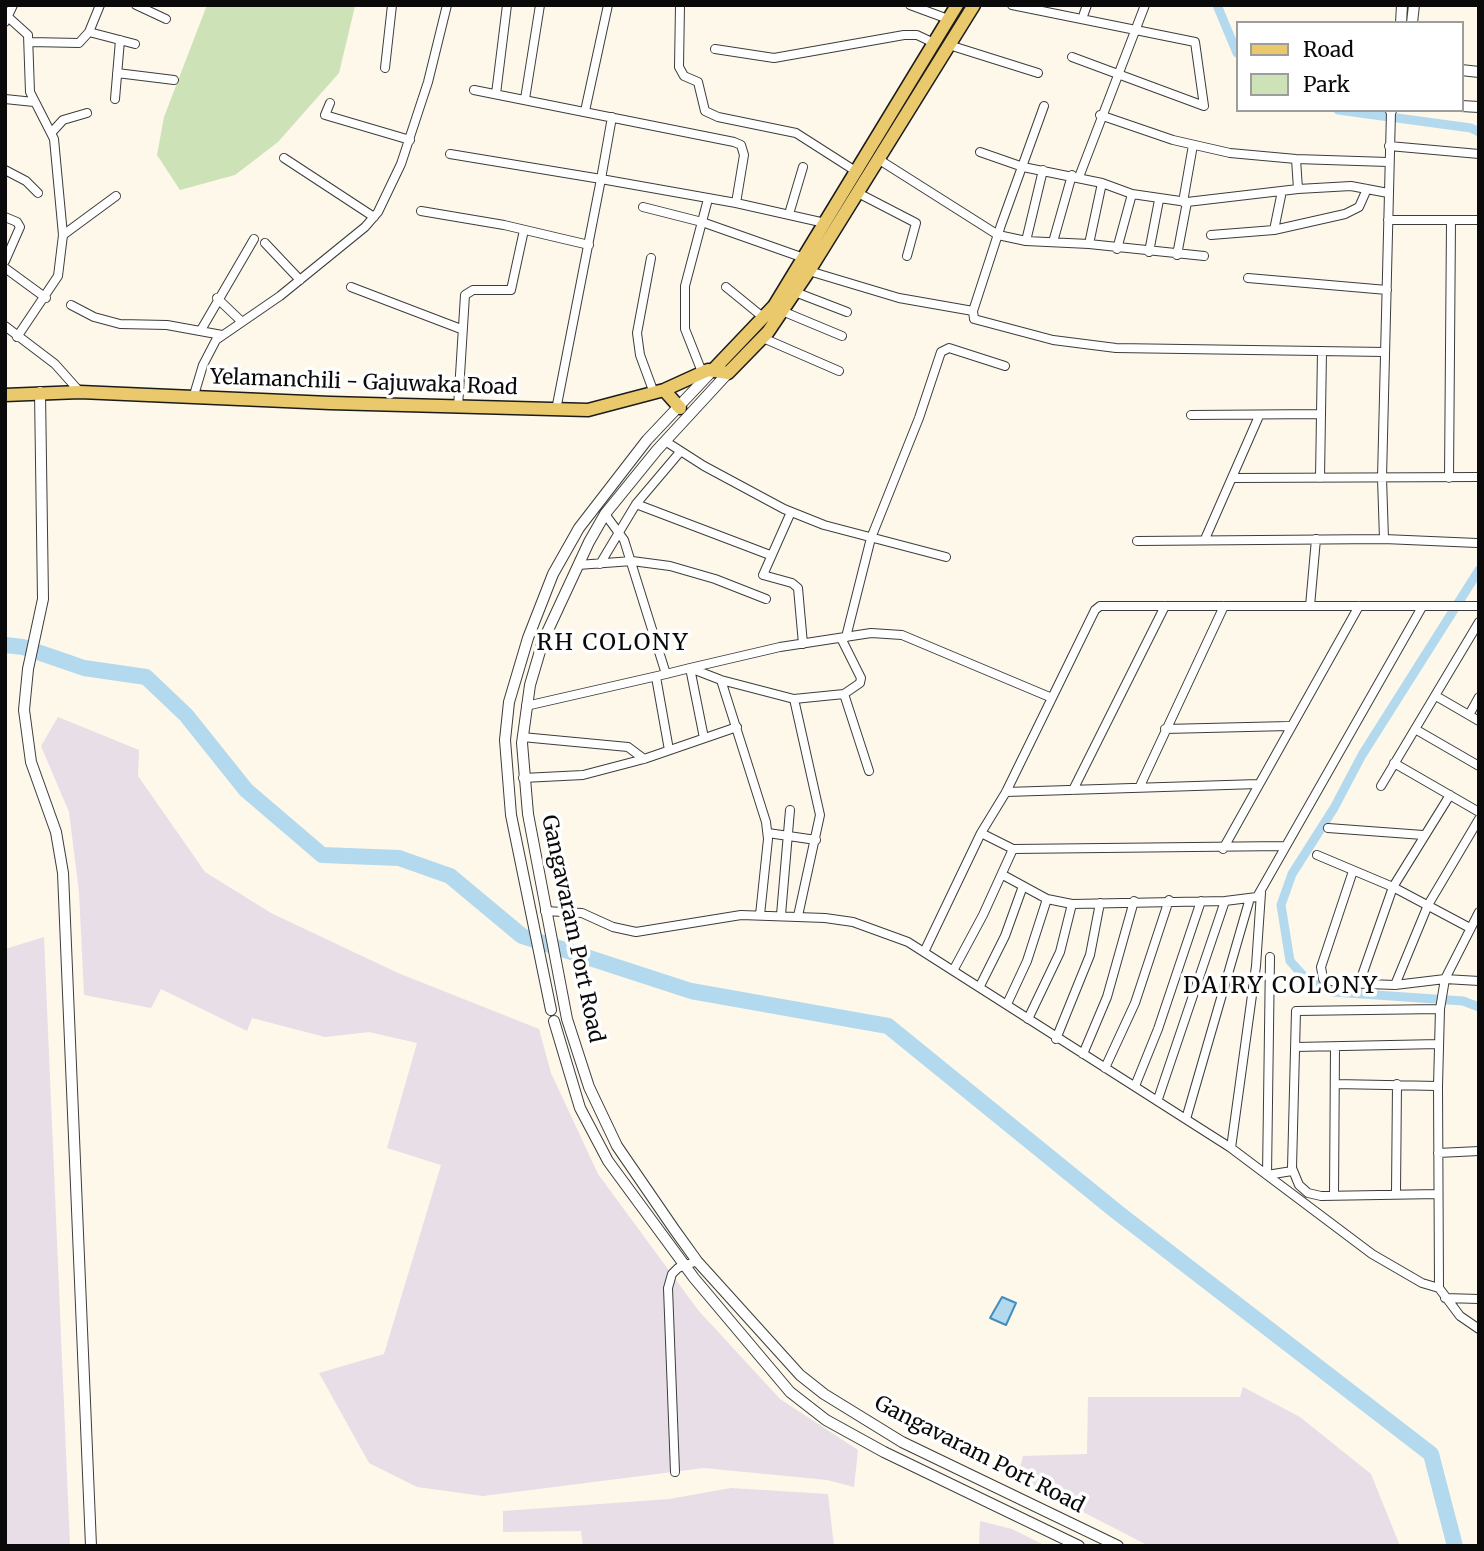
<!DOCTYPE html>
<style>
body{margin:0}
#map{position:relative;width:1484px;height:1551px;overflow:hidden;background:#fdf8e9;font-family:Merriweather,serif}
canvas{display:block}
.frame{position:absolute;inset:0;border:7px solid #0a0a0a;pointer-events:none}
.legend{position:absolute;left:1236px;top:21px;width:228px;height:91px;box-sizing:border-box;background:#fff;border:2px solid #9d9d9d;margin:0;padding:9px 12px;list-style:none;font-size:21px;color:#0a0a0a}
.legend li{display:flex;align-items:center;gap:14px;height:35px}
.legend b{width:35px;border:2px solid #9d9d9d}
</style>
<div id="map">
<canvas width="1484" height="1551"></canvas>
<div class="frame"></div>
<ul class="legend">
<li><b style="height:9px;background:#eac96c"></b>Road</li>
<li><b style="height:19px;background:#cee2b7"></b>Park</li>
</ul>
</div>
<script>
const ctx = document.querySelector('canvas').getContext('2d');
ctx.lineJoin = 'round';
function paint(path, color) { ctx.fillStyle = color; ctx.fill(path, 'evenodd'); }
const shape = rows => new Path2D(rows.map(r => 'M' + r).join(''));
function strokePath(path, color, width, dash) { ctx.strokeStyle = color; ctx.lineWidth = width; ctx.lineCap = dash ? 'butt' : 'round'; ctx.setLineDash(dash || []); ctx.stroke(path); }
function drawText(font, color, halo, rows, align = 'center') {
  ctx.font = font + ' Merriweather,serif'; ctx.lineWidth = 7; ctx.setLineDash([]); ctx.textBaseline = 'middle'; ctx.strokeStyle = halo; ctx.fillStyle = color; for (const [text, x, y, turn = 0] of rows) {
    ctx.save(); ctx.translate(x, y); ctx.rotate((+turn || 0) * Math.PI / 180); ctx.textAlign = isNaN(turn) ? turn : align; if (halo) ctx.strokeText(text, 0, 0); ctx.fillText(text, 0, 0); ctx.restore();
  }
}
paint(shape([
 [58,717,139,750,138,776,205,872,271,913,398,973,539,1029,551,1073,598,1174,698,1310,780,1399,858,1450,854,1487,827,1480,704,1468,483,1496,417,1487,369,1463,319,1373,384,1354,441,1165,387,1148,417,1043,369,1032,325,1037,252,1018,247,1031,161,989,151,1008,84,995,79,892,69,812,41,746],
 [44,937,70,1546,6,1546,5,949],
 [1243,1387,1300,1417,1371,1474,1400,1546,1149,1546,1017,1478,1023,1456,1087,1454,1088,1397,1240,1397],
 [731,1488,828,1494,834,1546,583,1546,581,1531,503,1532,503,1511,669,1499],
 [980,1521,1012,1529,1046,1546,979,1546]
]), '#e7dee8');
paint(shape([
 [207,5,355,6,339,73,278,142,235,175,180,190,157,155,164,117]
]), '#cee2b7');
const water = shape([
 [1002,1297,1016,1303,1006,1325,990,1318,1002,1297]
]);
paint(water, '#b3d9ee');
strokePath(water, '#428ebd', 2);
strokePath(shape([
 [1217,5,1237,53],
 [1338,110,1471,128,1479,132],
 [1479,570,1362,755,1334,808,1292,874,1281,905,1290,961,1309,982,1333,992,1463,1001,1479,1007]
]), '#b3d9ee', 9);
strokePath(shape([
 [5,645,23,647,84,668,146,677,186,715,246,790,322,855,399,858,450,876,522,936,691,991,888,1026,1117,1212,1431,1454,1455,1546]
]), '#b3d9ee', 16);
const minor = shape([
 [136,5,166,19],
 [680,5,679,67,684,76,698,82,705,111,718,117,796,133,857,172],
 [910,5,948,19],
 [1012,5,1195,42,1204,106,1072,57],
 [8,17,28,35,30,92,54,139,63,235,58,276,17,337],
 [1082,19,1087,5],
 [5,22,13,5],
 [89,32,135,44],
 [30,42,79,43,89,32,100,5],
 [949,45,1038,73],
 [715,49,774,58,904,35,917,35,934,43],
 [385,68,392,5],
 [117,73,174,80],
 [474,90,734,142,741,145,744,155,736,203],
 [496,94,507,5],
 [5,99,34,102],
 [115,99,120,40],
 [525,99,540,5],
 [330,103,325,115,410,140],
 [1044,106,1001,225,973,311,974,319,1053,340,1116,348,1385,352],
 [585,111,608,5],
 [1100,115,1173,140,1230,153,1296,159,1388,162],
 [52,132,63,120,87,113],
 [1389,146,1479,154],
 [980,152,1023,167,1102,183],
 [450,154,601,179,612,117],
 [284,158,374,217],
 [878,159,998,235,1026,241,1089,244,1102,183,1132,194,1187,202,1298,189,1296,159],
 [5,170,26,181,38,193],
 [1079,177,1145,5],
 [1298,189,1351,186,1388,193],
 [858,193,916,223,907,256],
 [1183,202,1193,145],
 [643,207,702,222,804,258],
 [421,211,504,225,589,245],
 [789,214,803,167],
 [5,217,17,222,20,227,5,261],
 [1388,220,1479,220],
 [1274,230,1282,191],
 [63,235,116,196],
 [1211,235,1274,230,1345,214,1359,207,1367,189],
 [1026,241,1043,170],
 [1053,242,1072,175],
 [265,243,300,280],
 [1089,244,1204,256],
 [1117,249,1132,194],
 [1149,252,1159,200],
 [1177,255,1187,202],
 [651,258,637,333,640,355,654,393],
 [5,268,46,298],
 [809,271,899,298,973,311],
 [1248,278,1387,290],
 [351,287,461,329],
 [726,287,764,318],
 [795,292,847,312],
 [217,298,241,321],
 [71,305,94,317,120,324,167,325,222,335],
 [782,311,842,336],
 [5,326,55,364,80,392],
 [201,330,254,239],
 [763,338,839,371],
 [702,372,685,329,685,286,708,199],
 [194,395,203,365,216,340,280,296,365,227,378,212,401,164,428,82,447,5],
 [458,407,465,295,473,290,511,290,524,230],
 [556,410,601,179,736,203,825,223],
 [1191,415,1321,414],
 [665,441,704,466,784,509,824,525,946,557],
 [1234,478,1479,477],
 [1320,478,1322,351],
 [1449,478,1451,220],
 [636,504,770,555],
 [791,512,763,575,792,583,798,588,803,644],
 [605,514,624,540,666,674,690,668,721,680,794,699,820,815,798,916],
 [1205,539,1259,416],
 [1384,539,1382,478,1391,111],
 [1137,541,1384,539,1477,543],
 [600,564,636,504,680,452],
 [578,565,632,561,670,566,715,579,766,599],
 [1310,606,1316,539],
 [846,637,871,538,919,418,941,352,949,348,1005,366],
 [841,638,861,678,860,683,844,694,869,771],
 [656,677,669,750],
 [721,680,766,822,768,839,760,915],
 [1436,696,1479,721],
 [794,699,844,694],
 [526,706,666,674],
 [1469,715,1479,697],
 [1165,729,1289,726],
 [1415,729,1479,766],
 [522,737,628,747,644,759],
 [704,738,690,668,780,647,871,633,902,635,1052,698],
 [1394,763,1479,812],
 [523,778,583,775,644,759,737,727],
 [1140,786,1224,606],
 [1381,786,1479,622],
 [1073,790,1165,606],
 [1006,792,1258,784],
 [1328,828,1423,835],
 [768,833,816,840],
 [981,833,1013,849,1284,846],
 [1223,849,1359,606],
 [1317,855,1393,887,1470,928],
 [1353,871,1321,967,1323,979,1341,983,1395,985,1445,979,1479,981],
 [1003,875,1047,899,1072,904,1225,901,1257,897,1422,607],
 [545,911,582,913,613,927,636,932,741,915,825,918,853,922,908,942,1231,1148,1372,1254,1422,1283,1439,1288],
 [1479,912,1445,979,1440,1009,1438,1086,1439,1288,1460,1316,1479,1329],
 [781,915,790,810],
 [925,950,981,833,1006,792,1095,610,1100,606,1479,606],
 [1270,957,1267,1175,1292,1171],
 [954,969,983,915,1013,849],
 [1359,984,1393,887,1450,795],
 [1395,985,1428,905,1479,819],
 [980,986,1005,936,1023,886],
 [1007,1004,1027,961,1047,899],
 [1028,1019,1060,952,1072,904],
 [1056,1039,1090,955,1100,903],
 [1295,1047,1439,1044],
 [1083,1054,1107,997,1134,901],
 [1105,1068,1135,1003,1169,900],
 [1335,1084,1438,1086],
 [1135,1086,1158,1029,1201,901],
 [1158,1099,1225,901],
 [1186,1119,1250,898],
 [1231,1148,1256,966,1261,893],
 [1438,1153,1479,1151],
 [1396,1192,1397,1084],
 [1438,1194,1321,1196,1308,1193,1299,1185,1292,1168,1296,1011,1440,1009],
 [1334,1195,1335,1047],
 [1445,1298,1479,1299],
 [675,1472,668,1288,672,1274,678,1268,697,1261]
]);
const tertiary = shape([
 [1401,23,1402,5],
 [1412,23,1414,5],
 [1461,70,1479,72],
 [1461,106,1479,107],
 [1391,111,1391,110],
 [728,373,657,450,605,514,589,542,543,641,530,685,522,743,528,814,567,1019,589,1087,617,1146,674,1229,697,1261,800,1375,824,1394,902,1442,1118,1546],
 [40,392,43,599,28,669,24,710,31,762,56,832,63,873,91,1546],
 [551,1010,511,815,505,740,509,702,528,638,553,574,579,528,647,440,714,369],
 [554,1021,580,1108,608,1161,694,1278,790,1392,826,1420,884,1452,1079,1546]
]);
const primary = shape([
 [714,369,774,306,957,5],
 [664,390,680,408],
 [5,395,80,392,330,403,588,410,664,390,708,370,728,373,768,332,809,271,974,5]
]);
strokePath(minor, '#3d3d3d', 10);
strokePath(tertiary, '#3d3d3d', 12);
strokePath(primary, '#1b1b1b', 15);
strokePath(minor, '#fff', 8);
strokePath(tertiary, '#fff', 10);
strokePath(primary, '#eac96c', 12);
drawText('21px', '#0a0a0a', '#fff', [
 ["Yelamanchili - Gajuwaka Road",364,383,2],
 ["Gangavaram Port Road",572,929,78],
 ["Gangavaram Port Road",979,1455,27]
]);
ctx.letterSpacing = '2px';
drawText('23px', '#0a0a0a', '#fff', [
 ["RH COLONY",613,643],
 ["DAIRY COLONY",1281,986]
]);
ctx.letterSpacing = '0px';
</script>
